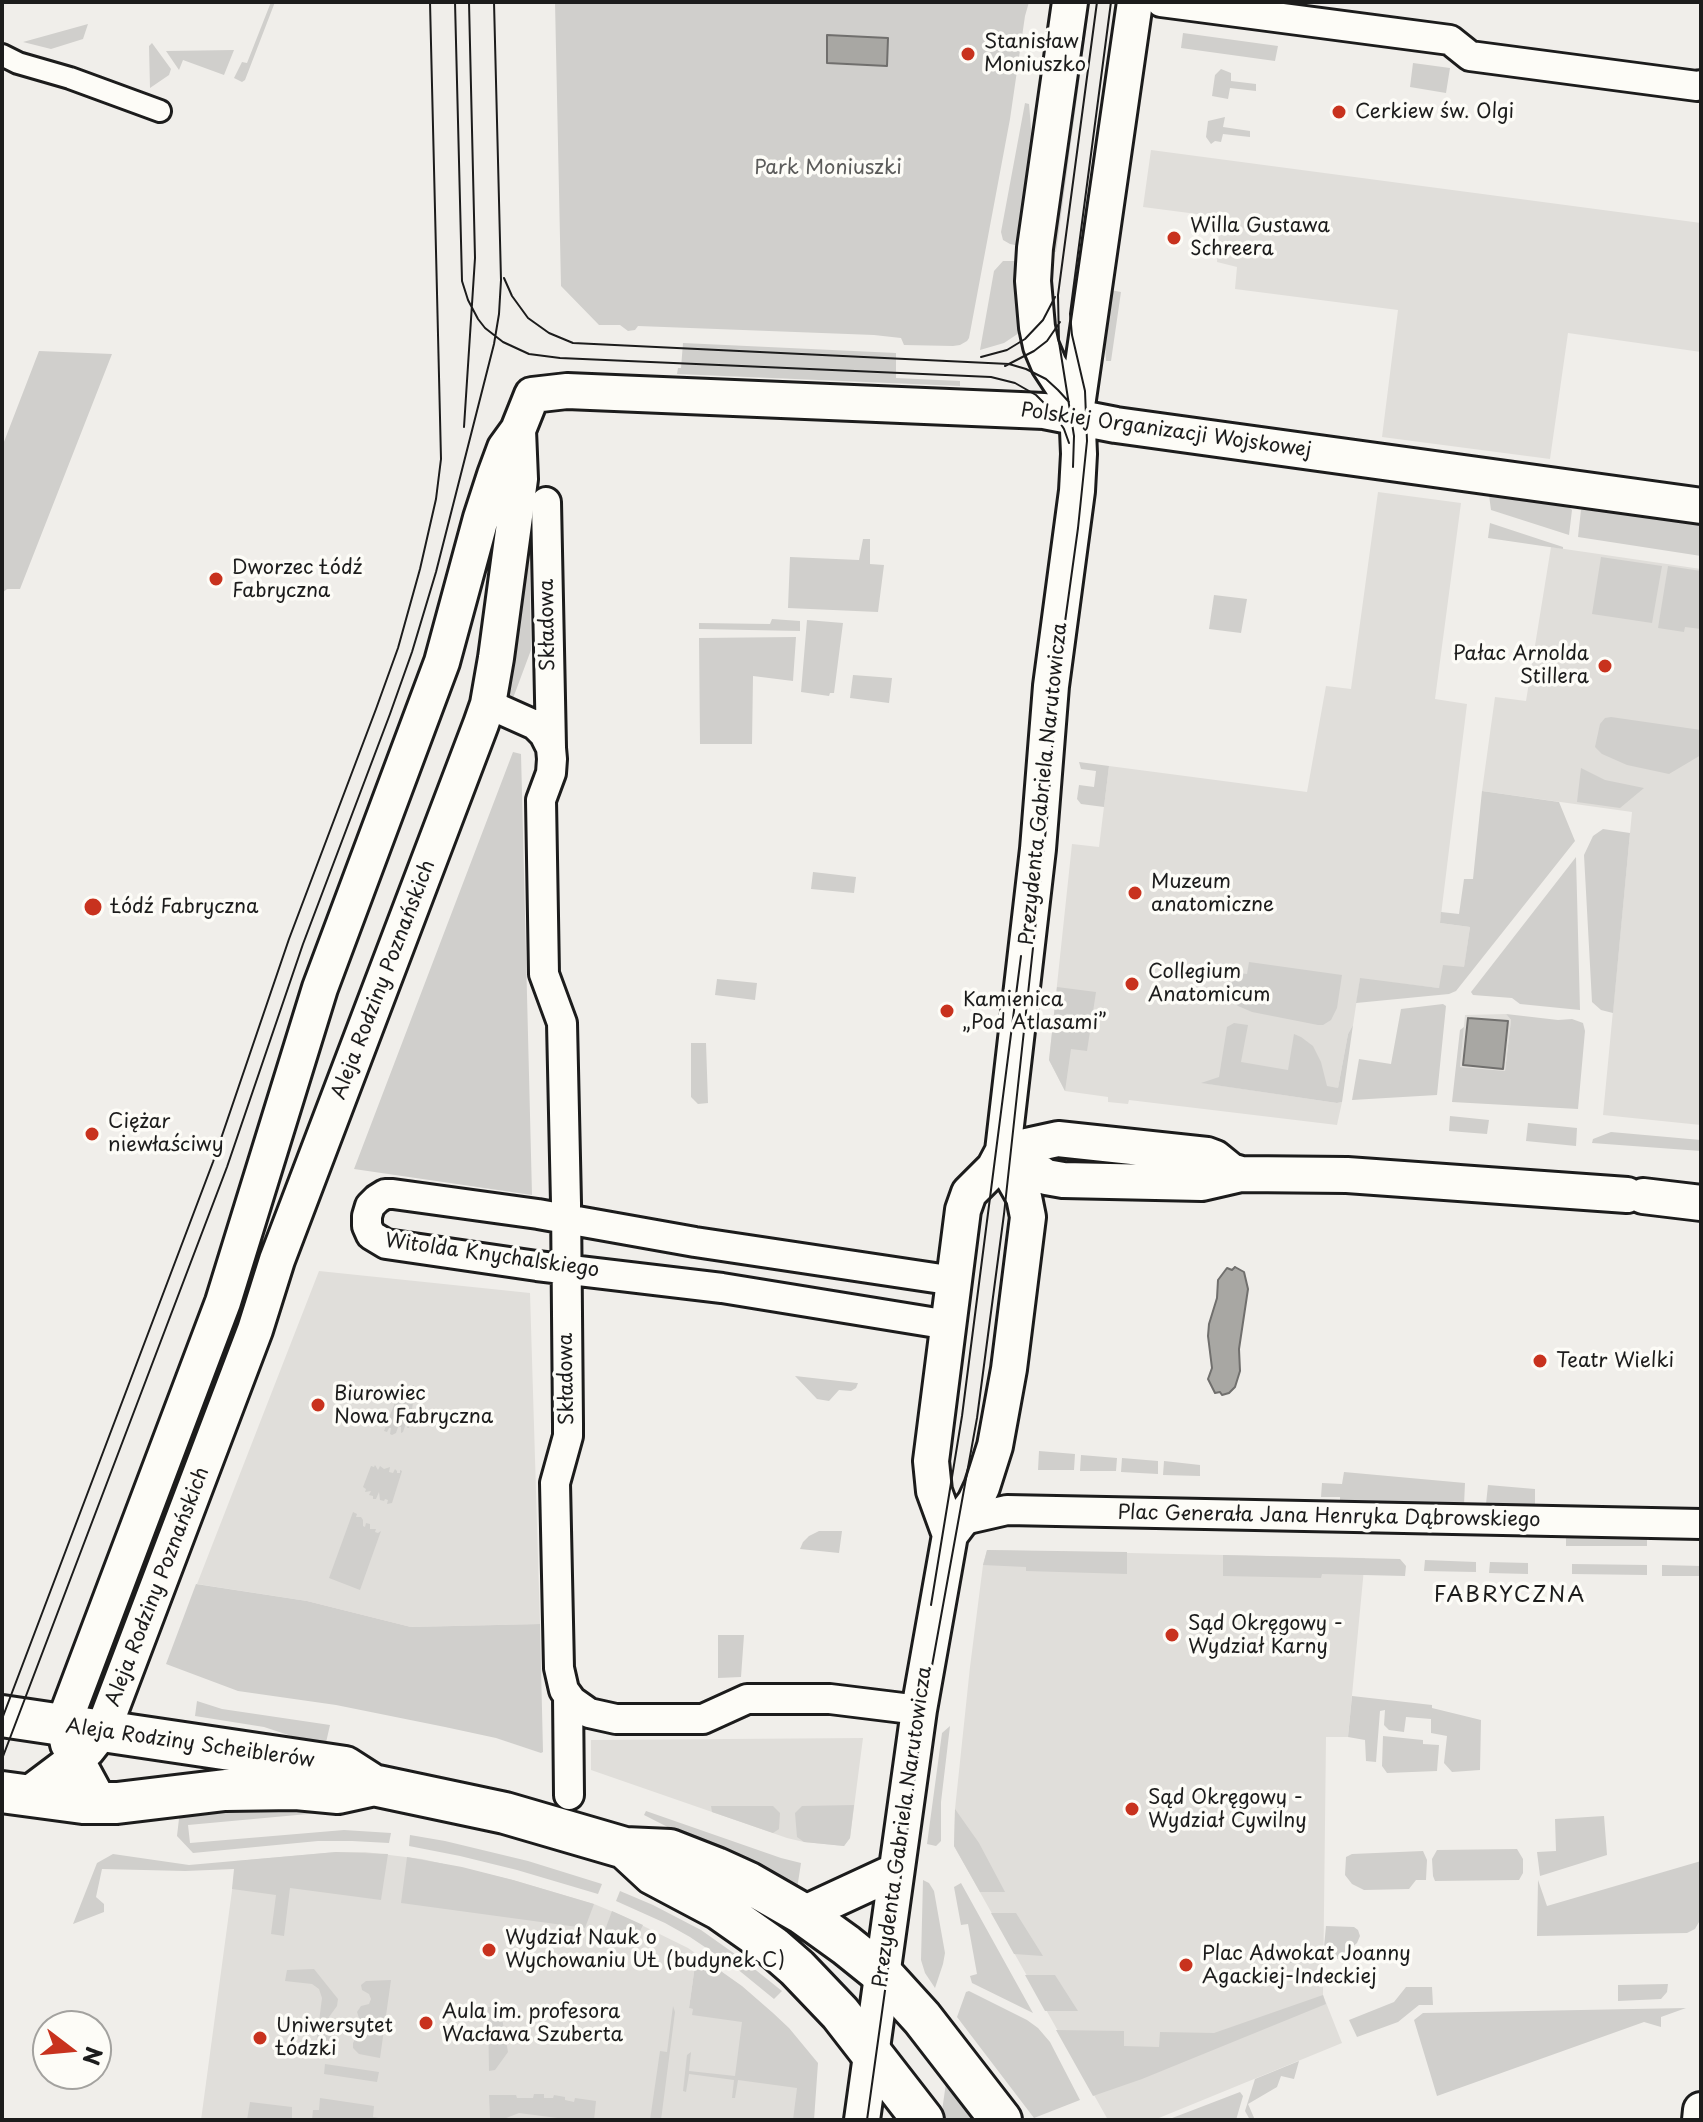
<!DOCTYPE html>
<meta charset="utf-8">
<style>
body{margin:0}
#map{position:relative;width:1703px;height:2122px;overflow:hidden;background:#f0eeea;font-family:"Playpen Sans",sans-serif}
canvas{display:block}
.frame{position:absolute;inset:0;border:4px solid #1c1c1c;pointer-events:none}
.north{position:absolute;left:32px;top:2010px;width:80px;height:80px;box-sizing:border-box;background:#fdfcf7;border:2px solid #a3a29f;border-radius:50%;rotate:106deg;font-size:22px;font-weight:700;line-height:32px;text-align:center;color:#1c1c1c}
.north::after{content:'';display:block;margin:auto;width:28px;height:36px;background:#c8321e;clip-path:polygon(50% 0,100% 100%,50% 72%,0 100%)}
</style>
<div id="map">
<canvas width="1703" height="2122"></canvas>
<div class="frame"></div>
<div class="north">N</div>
</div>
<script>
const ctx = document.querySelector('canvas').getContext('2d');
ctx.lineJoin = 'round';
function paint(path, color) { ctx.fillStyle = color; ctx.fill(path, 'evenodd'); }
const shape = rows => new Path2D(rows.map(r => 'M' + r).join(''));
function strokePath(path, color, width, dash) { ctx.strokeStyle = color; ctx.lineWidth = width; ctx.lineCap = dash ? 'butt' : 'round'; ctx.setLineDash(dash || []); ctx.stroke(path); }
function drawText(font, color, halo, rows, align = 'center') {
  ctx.font = font + ' "Playpen Sans",sans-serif'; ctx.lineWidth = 7; ctx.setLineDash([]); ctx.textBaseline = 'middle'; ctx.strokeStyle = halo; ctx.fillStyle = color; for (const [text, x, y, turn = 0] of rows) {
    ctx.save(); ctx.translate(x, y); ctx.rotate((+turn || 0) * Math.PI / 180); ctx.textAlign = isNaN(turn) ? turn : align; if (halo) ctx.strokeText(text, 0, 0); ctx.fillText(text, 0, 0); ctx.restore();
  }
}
paint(shape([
 [1151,150,1701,223,1701,352,1568,333,1550,459,1382,437,1398,310,1235,289,1237,267,1217,262,1220,217,1143,207],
 [1378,492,1461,503,1435,699,1467,704,1440,923,1470,927,1464,968,1439,988,1360,979,1353,1025,1348,1034,1338,1088,1203,1083,1337,1103,1342,1102,1337,1125,1129,1100,1128,1104,1108,1102,1108,1097,1065,1091,1049,1060,1072,844,1099,847,1109,766,1307,792,1326,686,1351,689],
 [1551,547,1701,569,1701,1125,1603,1115,1632,812,1482,791,1495,697,1526,701],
 [1506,1014,1511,1020,1505,1071,1460,1067,1465,1015],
 [319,1271,530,1293,540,1624,411,1627,307,1601,197,1584],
 [987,1550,1365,1558,1348,1737,1326,1737,1323,1995,1342,2043,1154,2120,1108,2120,954,1846,955,1809,970,1667,983,1565],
 [863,1738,850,1838,844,1846,804,1842,787,1838,591,1770,591,1740],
 [336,1852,365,1852,422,1859,513,1880,594,1904,623,1916,688,1948,698,1955,696,1958,689,2008,736,2014,794,2062,801,2120,201,2120,236,1861]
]), '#e0deda');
paint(shape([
 [271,2,275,2,245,80,242,82,234,78,242,62,247,63],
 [555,2,1029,2,1025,16,1010,119,969,338,967,341,960,345,953,346,904,345,901,338,874,335,638,326,635,330,628,331,620,325,599,325,561,286],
 [1085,2,1090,2,1056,252,1050,251],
 [88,24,83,39,51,49,23,42],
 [1183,33,1278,46,1275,61,1181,48],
 [152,43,171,69,169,75,150,88,149,46],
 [234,50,224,75,183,60,179,70,166,51],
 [1413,63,1450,68,1446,93,1410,87],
 [1221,69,1231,73,1231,81,1256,84,1256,91,1230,88,1228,99,1212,96,1215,75],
 [1025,103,1029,104,1033,151,1020,246,1010,244,1003,240,1001,232],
 [1225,117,1223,127,1250,131,1250,137,1223,134,1221,142,1215,141,1211,144,1206,137,1208,121],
 [1003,261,1018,261,1022,331,1004,343,980,350,994,271],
 [1110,290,1121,292,1111,361,1106,361,1105,344],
 [683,343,896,353,896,378,960,381,960,386,677,374,678,368,681,368],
 [39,351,112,354,20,589,7,589,2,593,2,447],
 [1489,495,1569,507,1572,510,1569,535,1491,510],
 [1584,508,1701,524,1701,556,1578,537,1581,510],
 [529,520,531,650,512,701,503,694],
 [1490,523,1563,547,1563,549,1488,538],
 [863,539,870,539,870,564,884,565,878,612,788,608,790,557,859,560],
 [1601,557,1662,566,1652,623,1592,614],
 [1668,566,1701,571,1701,629,1685,627,1684,632,1658,628],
 [1214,595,1247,599,1241,633,1209,629],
 [772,619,800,621,800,631,699,629,699,623,770,624],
 [807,620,843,623,834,693,830,693,829,696,801,692],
 [796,637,793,681,753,676,752,744,700,744,699,638],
 [853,675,892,678,889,703,850,698],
 [1611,717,1701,730,1701,755,1669,774,1627,765,1602,754,1595,747,1600,724,1605,718],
 [513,752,521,754,532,1195,354,1169],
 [1079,762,1109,766,1104,807,1081,804,1077,799,1079,785,1094,787,1096,771,1081,769],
 [1581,768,1605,780,1644,788,1620,808,1577,802],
 [1482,791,1559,802,1575,841,1456,991,1449,994,1356,1003,1360,978,1439,988,1443,965,1464,967,1470,927,1440,923,1441,912,1459,914,1464,879,1473,879],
 [1603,829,1630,833,1613,1013,1601,1010,1592,1002,1584,855,1593,836],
 [1576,857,1580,1010,1520,1004,1512,998,1473,995,1471,992],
 [813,872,856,877,854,893,811,889],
 [1249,962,1342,975,1337,1008,1331,1020,1323,1025,1318,1025,1252,1012,1238,1006,1231,999,1231,994,1233,972,1247,974],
 [717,979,757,983,755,1000,715,995],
 [1057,987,1096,992,1087,1051,1071,1049,1065,1091,1049,1060],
 [1443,1004,1446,1006,1437,1095,1352,1100,1359,1059,1391,1064,1401,1009],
 [1506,1014,1558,1020,1572,1019,1583,1023,1585,1031,1578,1109,1452,1102,1460,1030,1464,1027,1460,1067,1505,1071,1511,1020],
 [1234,1023,1248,1025,1241,1062,1288,1070,1294,1034,1301,1037,1313,1046,1321,1062,1327,1086,1338,1088,1348,1034,1353,1025,1342,1102,1337,1103,1201,1083,1219,1077,1227,1027],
 [691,1043,706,1043,708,1103,698,1104,691,1097],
 [1450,1116,1489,1120,1487,1134,1449,1131],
 [1528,1123,1577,1128,1576,1146,1526,1141],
 [1611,1132,1701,1140,1701,1151,1592,1143,1593,1139],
 [795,1376,857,1383,858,1383,856,1388,851,1391,839,1390,829,1401,817,1399],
 [400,1384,403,1385,403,1388,406,1385,405,1389,408,1390,412,1385,414,1385,415,1390,409,1428,407,1428,408,1424,406,1423,403,1432,401,1433,401,1427,398,1427,396,1433,392,1435,390,1434,391,1428,389,1428,387,1432,384,1431,394,1405,396,1386],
 [1039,1451,1075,1454,1074,1470,1038,1470],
 [1081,1455,1117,1458,1116,1471,1080,1471],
 [1122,1458,1158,1461,1158,1474,1121,1472],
 [1164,1461,1200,1465,1200,1476,1163,1475],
 [375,1465,378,1470,380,1466,384,1469,390,1467,389,1472,393,1473,395,1469,397,1471,397,1473,400,1473,400,1470,402,1471,392,1503,387,1504,388,1500,385,1499,384,1501,380,1500,379,1492,376,1499,373,1499,373,1496,369,1495,371,1491,365,1492,366,1489,363,1487,371,1466,374,1467],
 [1344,1472,1465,1483,1464,1505,1340,1502,1340,1497,1321,1497,1322,1483,1342,1484],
 [1488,1485,1535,1489,1535,1506,1486,1504],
 [353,1512,357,1514,356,1517,361,1517,363,1520,363,1526,365,1527,366,1523,370,1524,370,1529,376,1529,375,1532,378,1533,381,1531,360,1590,329,1578],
 [819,1531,842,1531,839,1553,800,1549,803,1542,809,1536],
 [1566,1537,1647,1537,1647,1546,1566,1546],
 [987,1550,1127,1552,1127,1574,1026,1571,1026,1567,983,1565],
 [1223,1555,1400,1559,1406,1566,1405,1576,1322,1574,1321,1578,1223,1576],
 [1425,1560,1476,1562,1476,1572,1424,1571],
 [1490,1562,1528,1563,1528,1574,1489,1573],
 [1572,1564,1647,1565,1647,1575,1572,1574],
 [1662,1565,1701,1566,1701,1576,1662,1576],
 [196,1584,307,1601,411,1627,540,1624,543,1752,541,1753,496,1738,445,1727,336,1705,238,1691,166,1664],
 [718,1635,744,1635,741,1677,718,1678],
 [1352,1696,1432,1705,1432,1708,1481,1720,1480,1770,1452,1772,1444,1763,1447,1736,1431,1733,1431,1719,1406,1717,1404,1732,1389,1730,1384,1725,1385,1710,1380,1711,1376,1762,1366,1761,1365,1740,1348,1737],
 [197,1701,222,1709,330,1725,325,1747,264,1727,195,1716],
 [950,1726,941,1802,941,1841,936,1846,927,1844,942,1733],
 [1383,1736,1423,1740,1423,1744,1439,1745,1437,1771,1387,1773,1382,1766],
 [318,1805,319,1813,188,1825,190,1843,344,1830,391,1833,389,1843,352,1841,318,1841,193,1853,177,1836,180,1810],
 [854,1805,850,1838,844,1846,804,1842,797,1837,795,1813,802,1806],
 [711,1806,773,1806,780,1813,779,1829,773,1833,712,1812],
 [955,1809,979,1843,1005,1892,980,1892,954,1846],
 [646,1811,781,1858,801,1863,797,1889,705,1846,644,1815],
 [1604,1816,1607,1855,1540,1876,1537,1852,1556,1851,1555,1819],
 [410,1835,445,1841,528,1861,602,1884,598,1894,517,1870,460,1856,409,1846],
 [1517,1849,1523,1859,1523,1873,1519,1880,1435,1881,1433,1876,1432,1859,1437,1850],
 [1423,1851,1427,1860,1426,1880,1416,1880,1409,1889,1364,1890,1352,1884,1345,1875,1346,1857,1352,1854],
 [336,1852,388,1854,381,1900,290,1888,284,1936,271,1934,276,1895,232,1889,234,1869,185,1871,102,1869,96,1897,104,1904,104,1912,73,1924,97,1863,113,1854,189,1865],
 [407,1857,462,1867,513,1880,594,1904,585,1928,401,1903],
 [1701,1861,1699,1922,1695,1929,1687,1933,1537,1936,1538,1880,1547,1906],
 [923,1880,929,1883,934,1891,945,1953,943,1964,935,1988,925,1973,921,1960],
 [961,1883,1033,2013,972,1983,970,1976,977,1974,968,1924,961,1925,954,1887],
 [620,1891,653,1905,701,1930,742,1959,782,1991,774,1999,736,1968,690,1937,665,1923,616,1901],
 [612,1911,643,1925,638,1935,605,1930],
 [991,1913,1016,1913,1043,1956,1014,1954],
 [1326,1926,1354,1927,1358,1930,1360,1936,1357,1943,1338,1959,1331,1958,1327,1955,1324,1947],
 [1288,1948,1317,1949,1319,1951,1319,1960,1317,1962,1288,1963,1285,1960,1284,1953],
 [698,1955,742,1986,773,2013,789,2028,818,2063,814,2120,793,2120,797,2088,738,2080,735,2098,732,2098,734,2080,689,2074,686,2092,683,2091,687,2055,691,2052,689,2071,735,2076,742,2022,692,2015,693,2009,689,2008,696,1958],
 [314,1969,338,1999,337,2006,329,2017,328,2021,335,2032,335,2039,325,2046,316,2045,322,1998,319,1989,312,1984,285,1981,287,1970],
 [1025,1975,1055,1975,1078,2011,1045,2011],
 [391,1980,380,2058,359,2054,353,2048,353,2043,357,2036,365,2034,368,2028,367,2024,359,2018,357,2012,361,2006,369,2004,371,1999,369,1994,362,1990,361,1985,366,1981],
 [1668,1984,1667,1992,1661,1999,1618,2001,1618,1985],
 [1406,1987,1432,1987,1433,2005,1419,2005,1398,2022,1357,2037,1349,2020,1394,2002],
 [969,1991,1027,2020,1038,2028,1050,2042,1080,2100,1034,2118,957,2017,966,1992],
 [1323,1995,1326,2004,1142,2079,1093,2096,1056,2030,1124,2031,1124,2046,1159,2047,1160,2032,1214,2033],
 [673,2006,675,2012,661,2120,650,2120,660,2051,667,2052],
 [488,2007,500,2007,508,2052,495,2070,489,2071],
 [1686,2008,1661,2017,1661,2027,1644,2022,1437,2096,1414,2020,1423,2013],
 [1299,2061,1294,2079,1281,2076,1277,2087,1248,2104,1255,2120,1250,2120,1245,2111,1255,2079],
 [325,2064,379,2072,377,2082,324,2074],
 [947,2076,981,2120,943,2120,941,2118],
 [1240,2092,1243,2096,1236,2120,1167,2120],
 [534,2094,544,2094,544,2098,553,2098,554,2095,565,2097,565,2100,574,2102,575,2098,596,2101,594,2120,573,2120,519,2113,501,2120,486,2120,490,2118,489,2095,516,2095,517,2098,533,2098],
 [320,2098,374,2106,373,2117,391,2120,312,2120,313,2110,319,2110],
 [250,2102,292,2107,292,2120,247,2120]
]), '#d0cfcc');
const water = shape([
 [827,35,888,38,887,66,827,63,827,35],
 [1468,1018,1508,1021,1503,1069,1463,1065,1468,1018],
 [1235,1267,1244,1272,1248,1289,1239,1349,1240,1371,1235,1387,1229,1393,1222,1395,1220,1392,1215,1393,1208,1379,1212,1368,1208,1336,1209,1324,1217,1298,1218,1280,1227,1268,1232,1270,1235,1267]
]);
paint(water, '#a8a7a3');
strokePath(water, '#706f6d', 2);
const pedestrian = shape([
 [2,55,18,63,70,78,160,111]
]);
const minor = shape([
 [1161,2,1450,40,1470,56,1697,86,1701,85],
 [546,502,551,747],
 [488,704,535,725,544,734,551,748,552,759,551,773,541,800,544,974,562,1023,566,1203,568,1424,568,1436,555,1483,559,1668,564,1690,572,1701,589,1713,616,1719,703,1719,747,1699,830,1699,919,1710],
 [949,1325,722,1288,537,1266,386,1244,371,1235,367,1226,367,1216,370,1206,377,1199,385,1194,393,1194,538,1214,695,1242,955,1281],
 [959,1521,1007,1510,1701,1524],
 [568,1696,569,1795]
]);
const tertiary = shape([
 [1070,2,1035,248,1033,281,1037,327,1041,346,1049,365,1068,394,1077,417],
 [1003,1151,1018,1157,1046,1177,1063,1180,1202,1183,1241,1174,1347,1175,1627,1195],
 [1003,1151,1058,1139,1207,1155,1215,1158,1231,1171,1241,1174],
 [1643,1196,1701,1203],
 [950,1535,934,1491,931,1461,963,1210,969,1193,994,1168,1003,1151,1038,849,1051,686,1077,491,1079,454,1077,406,1135,2],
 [26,1796,87,1750,102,1731,108,1717,255,1330,277,1260,481,724,488,704,496,658,520,479,518,430],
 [100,1803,68,1744,64,1725,68,1712,223,1302,320,988,442,662,481,518,495,475,505,448,518,430,532,395,567,391,1044,411,1116,425,1701,506],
 [803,1914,896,1871],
 [862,2120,919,1710,950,1535,975,1502,982,1487,995,1446,1009,1369,1028,1217,1024,1197,1008,1169,1003,1151],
 [1700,2120,1701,2110]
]);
const secondary = shape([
 [2,1716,345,1767,373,1785,505,1813,625,1848,670,1850,716,1868,749,1883,803,1914,846,1945,882,1974,922,2018,1001,2120],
 [2,1792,83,1803,117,1803,225,1790,296,1789,338,1793,370,1786],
 [625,1848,653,1874,719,1909,773,1947,797,1968,840,2013,923,2120]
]);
strokePath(pedestrian, '#1c1c1c', 26);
strokePath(minor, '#1c1c1c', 34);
strokePath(tertiary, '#1c1c1c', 40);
strokePath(secondary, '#1c1c1c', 46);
strokePath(pedestrian, '#fdfcf7', 20);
strokePath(minor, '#fdfcf7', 28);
strokePath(tertiary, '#fdfcf7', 34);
strokePath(secondary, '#fdfcf7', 40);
strokePath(shape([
 [455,2,462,281,468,300,478,319,485,328,503,342,529,354,560,358,991,377,1015,383,1036,395,1054,413,1064,429,1069,443],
 [504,278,512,296,528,318,549,333,573,343,1009,364,1026,369,1046,379,1058,390,1069,402],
 [981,357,1007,350,1025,339,1043,320,1055,297],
 [1005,366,1034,351,1047,341,1060,322],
 [464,427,475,258,469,2],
 [1073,467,1074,436,1059,342,1058,295,1097,2],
 [931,1605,962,1416,1021,956],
 [2,1719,213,1162,289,939,376,709,398,648,420,569,436,499,441,459,430,2],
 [2,1759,227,1167,303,944,390,714,412,652,436,572,494,344,499,314,501,280,494,2],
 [867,2120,924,1710,977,1418,1004,1214,1048,810,1056,687,1078,528,1087,441,1085,391,1072,335,1070,314,1111,2]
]), '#1c1c1c', 2);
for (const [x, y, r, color] of [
 [968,54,8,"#c8321e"],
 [1339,112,8,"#c8321e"],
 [1174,238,8,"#c8321e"],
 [216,579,8,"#c8321e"],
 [1605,666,8,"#c8321e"],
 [1135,893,8,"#c8321e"],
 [93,907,10,"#c8321e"],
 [1132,984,8,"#c8321e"],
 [947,1011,8,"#c8321e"],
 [92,1134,8,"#c8321e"],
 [1540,1361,8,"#c8321e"],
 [318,1405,8,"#c8321e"],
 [1172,1635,8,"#c8321e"],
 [1132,1809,8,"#c8321e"],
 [489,1950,8,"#c8321e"],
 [1186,1965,8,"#c8321e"],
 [426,2023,8,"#c8321e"],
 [260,2038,8,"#c8321e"]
]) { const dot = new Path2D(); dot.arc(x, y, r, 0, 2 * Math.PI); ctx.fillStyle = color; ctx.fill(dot); strokePath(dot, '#fdfcf7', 3); }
drawText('20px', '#1c1c1c', '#fdfcf7', [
 ["Stanisław",984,42],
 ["Moniuszko",984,65],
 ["Cerkiew św. Olgi",1355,112],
 ["Willa Gustawa",1190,226],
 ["Schreera",1190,249],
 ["Dworzec Łódź",232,568],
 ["Fabryczna",232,591],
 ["Pałac Arnolda",1589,654,"right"],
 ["Stillera",1589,677,"right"],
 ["Muzeum",1151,882],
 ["anatomiczne",1151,905],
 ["Łódź Fabryczna",111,907],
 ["Collegium",1148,972],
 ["Anatomicum",1148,995],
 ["Kamienica",963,1000],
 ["„Pod Atlasami”",963,1023],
 ["Ciężar",108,1122],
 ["niewłaściwy",108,1145],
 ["Teatr Wielki",1556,1361],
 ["Biurowiec",334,1394],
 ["Nowa Fabryczna",334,1417],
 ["Sąd Okręgowy -",1188,1624],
 ["Wydział Karny",1188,1647],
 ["Sąd Okręgowy -",1148,1798],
 ["Wydział Cywilny",1148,1821],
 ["Wydział Nauk o",505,1938],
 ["Wychowaniu UŁ (budynek C)",505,1961],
 ["Plac Adwokat Joanny",1202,1954],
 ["Agackiej-Indeckiej",1202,1977],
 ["Aula im. profesora",442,2012],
 ["Wacława Szuberta",442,2035],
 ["Uniwersytet",276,2026],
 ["Łódzki",276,2049]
], 'left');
drawText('20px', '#5b5b5a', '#fdfcf7', [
 ["Park Moniuszki",828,168]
]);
drawText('20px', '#1c1c1c', '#fdfcf7', [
 ["Polskiej Organizacji Wojskowej",1166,431,8],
 ["Składowa",548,625,-91],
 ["Prezydenta Gabriela Narutowicza",1044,784,-84],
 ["Aleja Rodziny Poznańskich",384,980,-69],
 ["Witolda Knychalskiego",492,1256,8],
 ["Składowa",567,1379,-91],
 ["Plac Generała Jana Henryka Dąbrowskiego",1329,1517,1],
 ["Aleja Rodziny Poznańskich",158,1587,-69],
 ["Aleja Rodziny Scheiblerów",190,1744,8],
 ["Prezydenta Gabriela Narutowicza",903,1827,-82]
]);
ctx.letterSpacing = '2px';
drawText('22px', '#1c1c1c', '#fdfcf7', [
 ["FABRYCZNA",1510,1596]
]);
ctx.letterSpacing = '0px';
</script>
